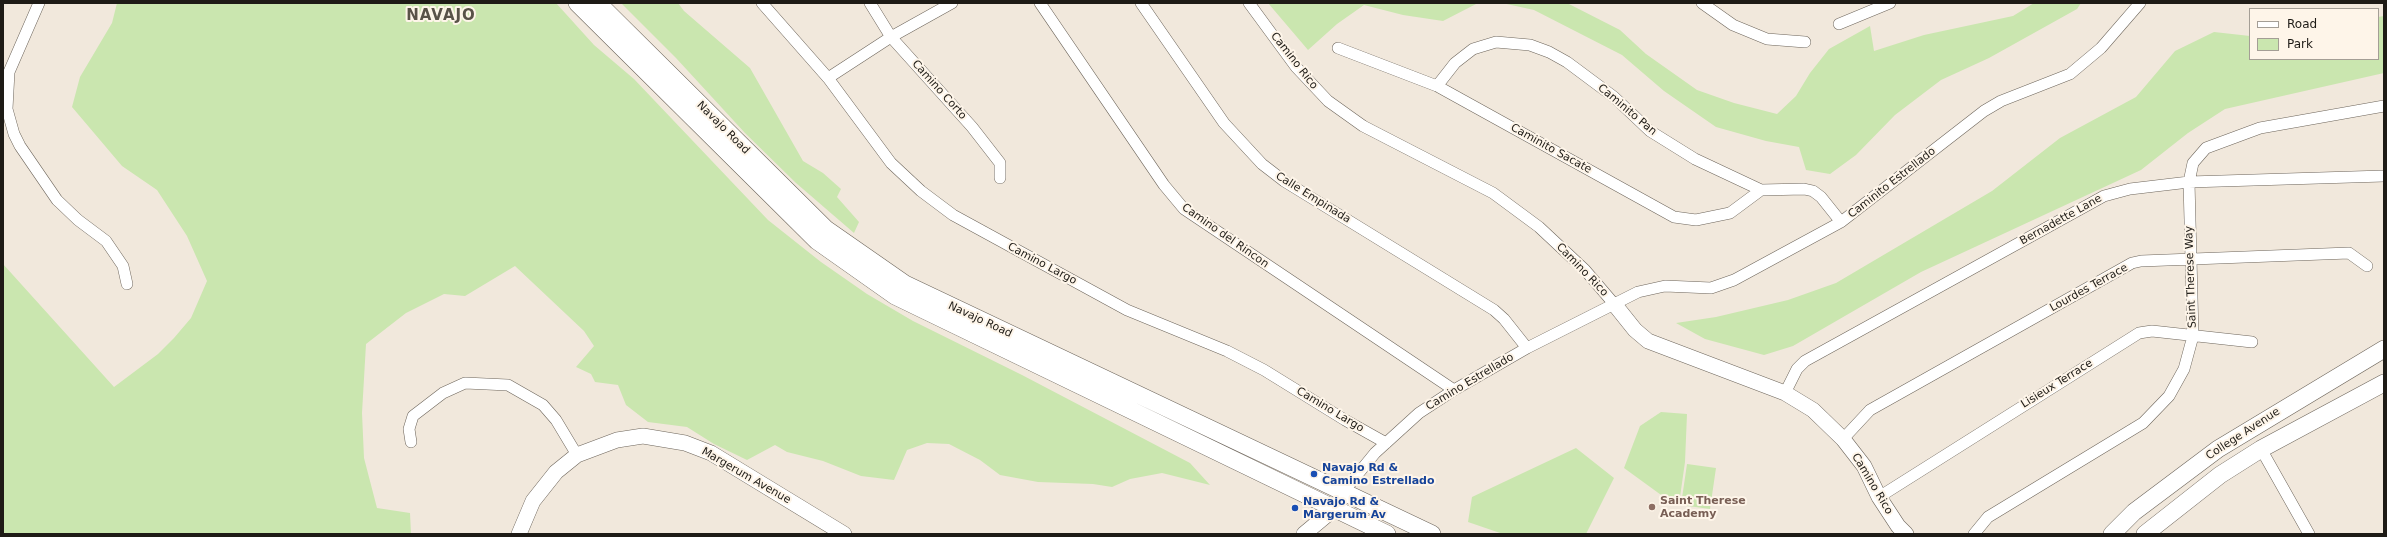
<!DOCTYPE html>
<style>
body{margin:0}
#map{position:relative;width:2387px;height:537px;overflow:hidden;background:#f1e8dc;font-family:"DejaVu Sans",sans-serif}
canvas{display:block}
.frame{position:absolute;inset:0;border:4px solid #1e1b16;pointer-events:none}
.legend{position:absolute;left:2249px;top:8px;width:130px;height:52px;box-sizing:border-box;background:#fef5e9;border:1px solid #a49e95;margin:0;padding:5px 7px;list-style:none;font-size:12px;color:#1e1b16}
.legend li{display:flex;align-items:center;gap:8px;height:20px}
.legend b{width:20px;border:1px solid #a49e95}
</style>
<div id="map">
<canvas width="2387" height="537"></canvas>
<div class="frame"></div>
<ul class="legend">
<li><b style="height:5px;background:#fff"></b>Road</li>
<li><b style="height:11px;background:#cae6af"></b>Park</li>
</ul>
</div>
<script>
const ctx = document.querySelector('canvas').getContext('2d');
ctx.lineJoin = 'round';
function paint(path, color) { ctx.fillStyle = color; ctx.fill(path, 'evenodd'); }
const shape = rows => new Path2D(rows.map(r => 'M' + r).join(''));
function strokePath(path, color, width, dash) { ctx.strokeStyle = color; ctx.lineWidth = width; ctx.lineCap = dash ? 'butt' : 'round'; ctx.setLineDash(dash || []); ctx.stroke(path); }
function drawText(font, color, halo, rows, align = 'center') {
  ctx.font = font + ' "DejaVu Sans",sans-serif'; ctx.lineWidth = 4; ctx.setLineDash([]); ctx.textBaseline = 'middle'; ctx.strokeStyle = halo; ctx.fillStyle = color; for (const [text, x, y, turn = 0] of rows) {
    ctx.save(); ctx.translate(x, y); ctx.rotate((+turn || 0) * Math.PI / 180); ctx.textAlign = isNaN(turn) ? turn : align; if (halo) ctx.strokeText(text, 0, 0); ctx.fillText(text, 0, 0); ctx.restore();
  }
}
paint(shape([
 [117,3,556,3,594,45,634,79,768,220,821,262,867,294,913,321,1022,375,1190,463,1210,485,1162,473,1130,479,1112,487,1093,484,1038,482,1000,475,980,460,949,444,927,443,907,450,894,480,861,476,823,461,787,452,775,445,747,460,714,444,687,427,648,422,626,405,618,385,595,382,591,374,576,367,594,346,584,331,515,266,465,296,444,294,406,313,366,344,362,413,364,458,377,508,410,513,411,534,3,534,3,264,114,387,158,354,174,338,191,318,207,281,187,236,157,190,122,166,72,107,80,77,112,23],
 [621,3,678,3,684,11,750,68,803,161,823,173,841,189,837,197,859,222,854,233,796,183,745,133,676,58],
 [1268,3,1478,3,1443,21,1403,15,1364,5,1337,24,1308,50],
 [1502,3,1567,3,1620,30,1646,54,1697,90,1734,103,1777,114,1796,96,1810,73,1829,49,1870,26,1874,51,1924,35,2013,16,2034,3,2081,3,2077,9,1989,58,1941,80,1895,115,1856,155,1830,174,1806,170,1799,147,1766,141,1716,127,1664,91,1622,55,1534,10],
 [2384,16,2384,73,2225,109,2188,133,2141,170,1921,272,1793,346,1764,355,1705,339,1676,323,1716,317,1788,300,1836,283,1992,191,2060,138,2136,97,2175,51,2214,32,2250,36,2250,59,2378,59,2378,17],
 [1661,412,1687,414,1685,462,1679,504,1668,500,1624,468,1640,426],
 [1576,448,1614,478,1586,534,1503,534,1468,522,1472,497],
 [1687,464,1716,468,1710,509,1681,505]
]), '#cae6af');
const street = shape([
 [39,3,9,72,7,109,14,134,20,146,57,200,78,220,106,241,123,266,127,284],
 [762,3,828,78,891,163,921,191,953,215,1127,310,1227,351,1264,370,1345,420,1386,443],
 [870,3,891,37,972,127,1000,163,1000,178],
 [1040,3,1164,185,1184,209,1454,390],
 [1141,3,1224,123,1262,164,1284,181,1494,310,1504,319,1527,348],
 [1249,3,1296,67,1328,101,1363,126,1493,193,1539,227,1585,270,1615,305],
 [1702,3,1733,25,1767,39,1805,42],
 [1839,24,1890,3],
 [1338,48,1437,86,1674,217,1696,220,1730,213,1761,190],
 [828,78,891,37,952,3],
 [1437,86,1455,63,1473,49,1496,42,1530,45,1549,52,1567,62,1614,97,1650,131,1695,159,1761,190,1804,189,1813,191,1821,197,1841,222],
 [1785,393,1797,369,1805,361,2104,196,2130,189,2189,182,2384,176],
 [1843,439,1870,410,2132,263,2141,261,2349,253,2367,266],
 [411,442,409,429,413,416,443,393,465,383,508,385,543,405,556,420,577,455],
 [2261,449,2309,534],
 [1879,497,2139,333,2152,331,2252,342],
 [1334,509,1344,491,1375,453,1419,413,1454,390,1527,348,1638,292,1665,286,1711,288,1734,280,1841,222,1984,111,2001,101,2070,74,2101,48,2140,3],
 [1974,534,1988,517,2143,423,2169,396,2184,369,2193,336,2189,182,2193,163,2206,148,2260,128,2384,106]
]);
const secondary = shape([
 [1615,305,1635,330,1648,341,1785,393,1813,410,1843,439,1864,466,1879,497,1898,526,1906,534],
 [519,534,533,501,556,472,577,455,617,440,643,436,685,443,711,453,844,534],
 [1304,534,1334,509]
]);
const primary = shape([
 [577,3,817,241,895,296,1387,534],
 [598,3,826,229,905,284,1432,534],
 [2112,534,2134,512,2218,449,2384,349],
 [2145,534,2220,475,2261,449,2384,383]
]);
strokePath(street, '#6d655b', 12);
strokePath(secondary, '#6d655b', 16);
strokePath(primary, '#6d655b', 18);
strokePath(street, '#fff', 11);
strokePath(secondary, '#fff', 15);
strokePath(primary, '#fff', 17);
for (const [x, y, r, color] of [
 [1314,474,4,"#1a4fb4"],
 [1652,507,4,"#8d6e63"],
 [1295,508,4,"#1a4fb4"]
]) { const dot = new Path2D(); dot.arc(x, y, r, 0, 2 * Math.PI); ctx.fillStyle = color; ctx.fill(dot); strokePath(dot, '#fef5e9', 1.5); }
drawText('11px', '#1e1b16', '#fef5e9', [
 ["Camino Rico",1294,61,52],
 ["Camino Corto",939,90,48],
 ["Caminito Pan",1627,110,40],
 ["Navajo Road",723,128,45],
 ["Caminito Sacate",1551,149,29],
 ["Caminito Estrellado",1892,183,-38],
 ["Calle Empinada",1313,198,32],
 ["Bernadette Lane",2061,220,-29],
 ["Camino del Rincon",1225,236,35],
 ["Camino Largo",1042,264,28],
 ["Camino Rico",1582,270,46],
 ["Saint Therese Way",2191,277,-92],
 ["Lourdes Terrace",2089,288,-29],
 ["Navajo Road",980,320,25],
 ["Camino Estrellado",1470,382,-31],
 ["Lisieux Terrace",2057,384,-32],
 ["Camino Largo",1330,410,31],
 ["College Avenue",2243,434,-33],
 ["Margerum Avenue",746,476,30],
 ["Camino Rico",1872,484,59]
]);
drawText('bold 11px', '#164399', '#fef5e9', [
 ["Navajo Rd &",1322,468],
 ["Camino Estrellado",1322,481],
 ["Navajo Rd &",1303,502],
 ["Margerum Av",1303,515]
], 'left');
drawText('bold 11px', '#785e54', '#fef5e9', [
 ["Saint Therese",1660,501],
 ["Academy",1660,514]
], 'left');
ctx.letterSpacing = '1px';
drawText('bold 15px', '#595248', '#fef5e9', [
 ["NAVAJO",441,16]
]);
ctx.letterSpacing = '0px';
</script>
